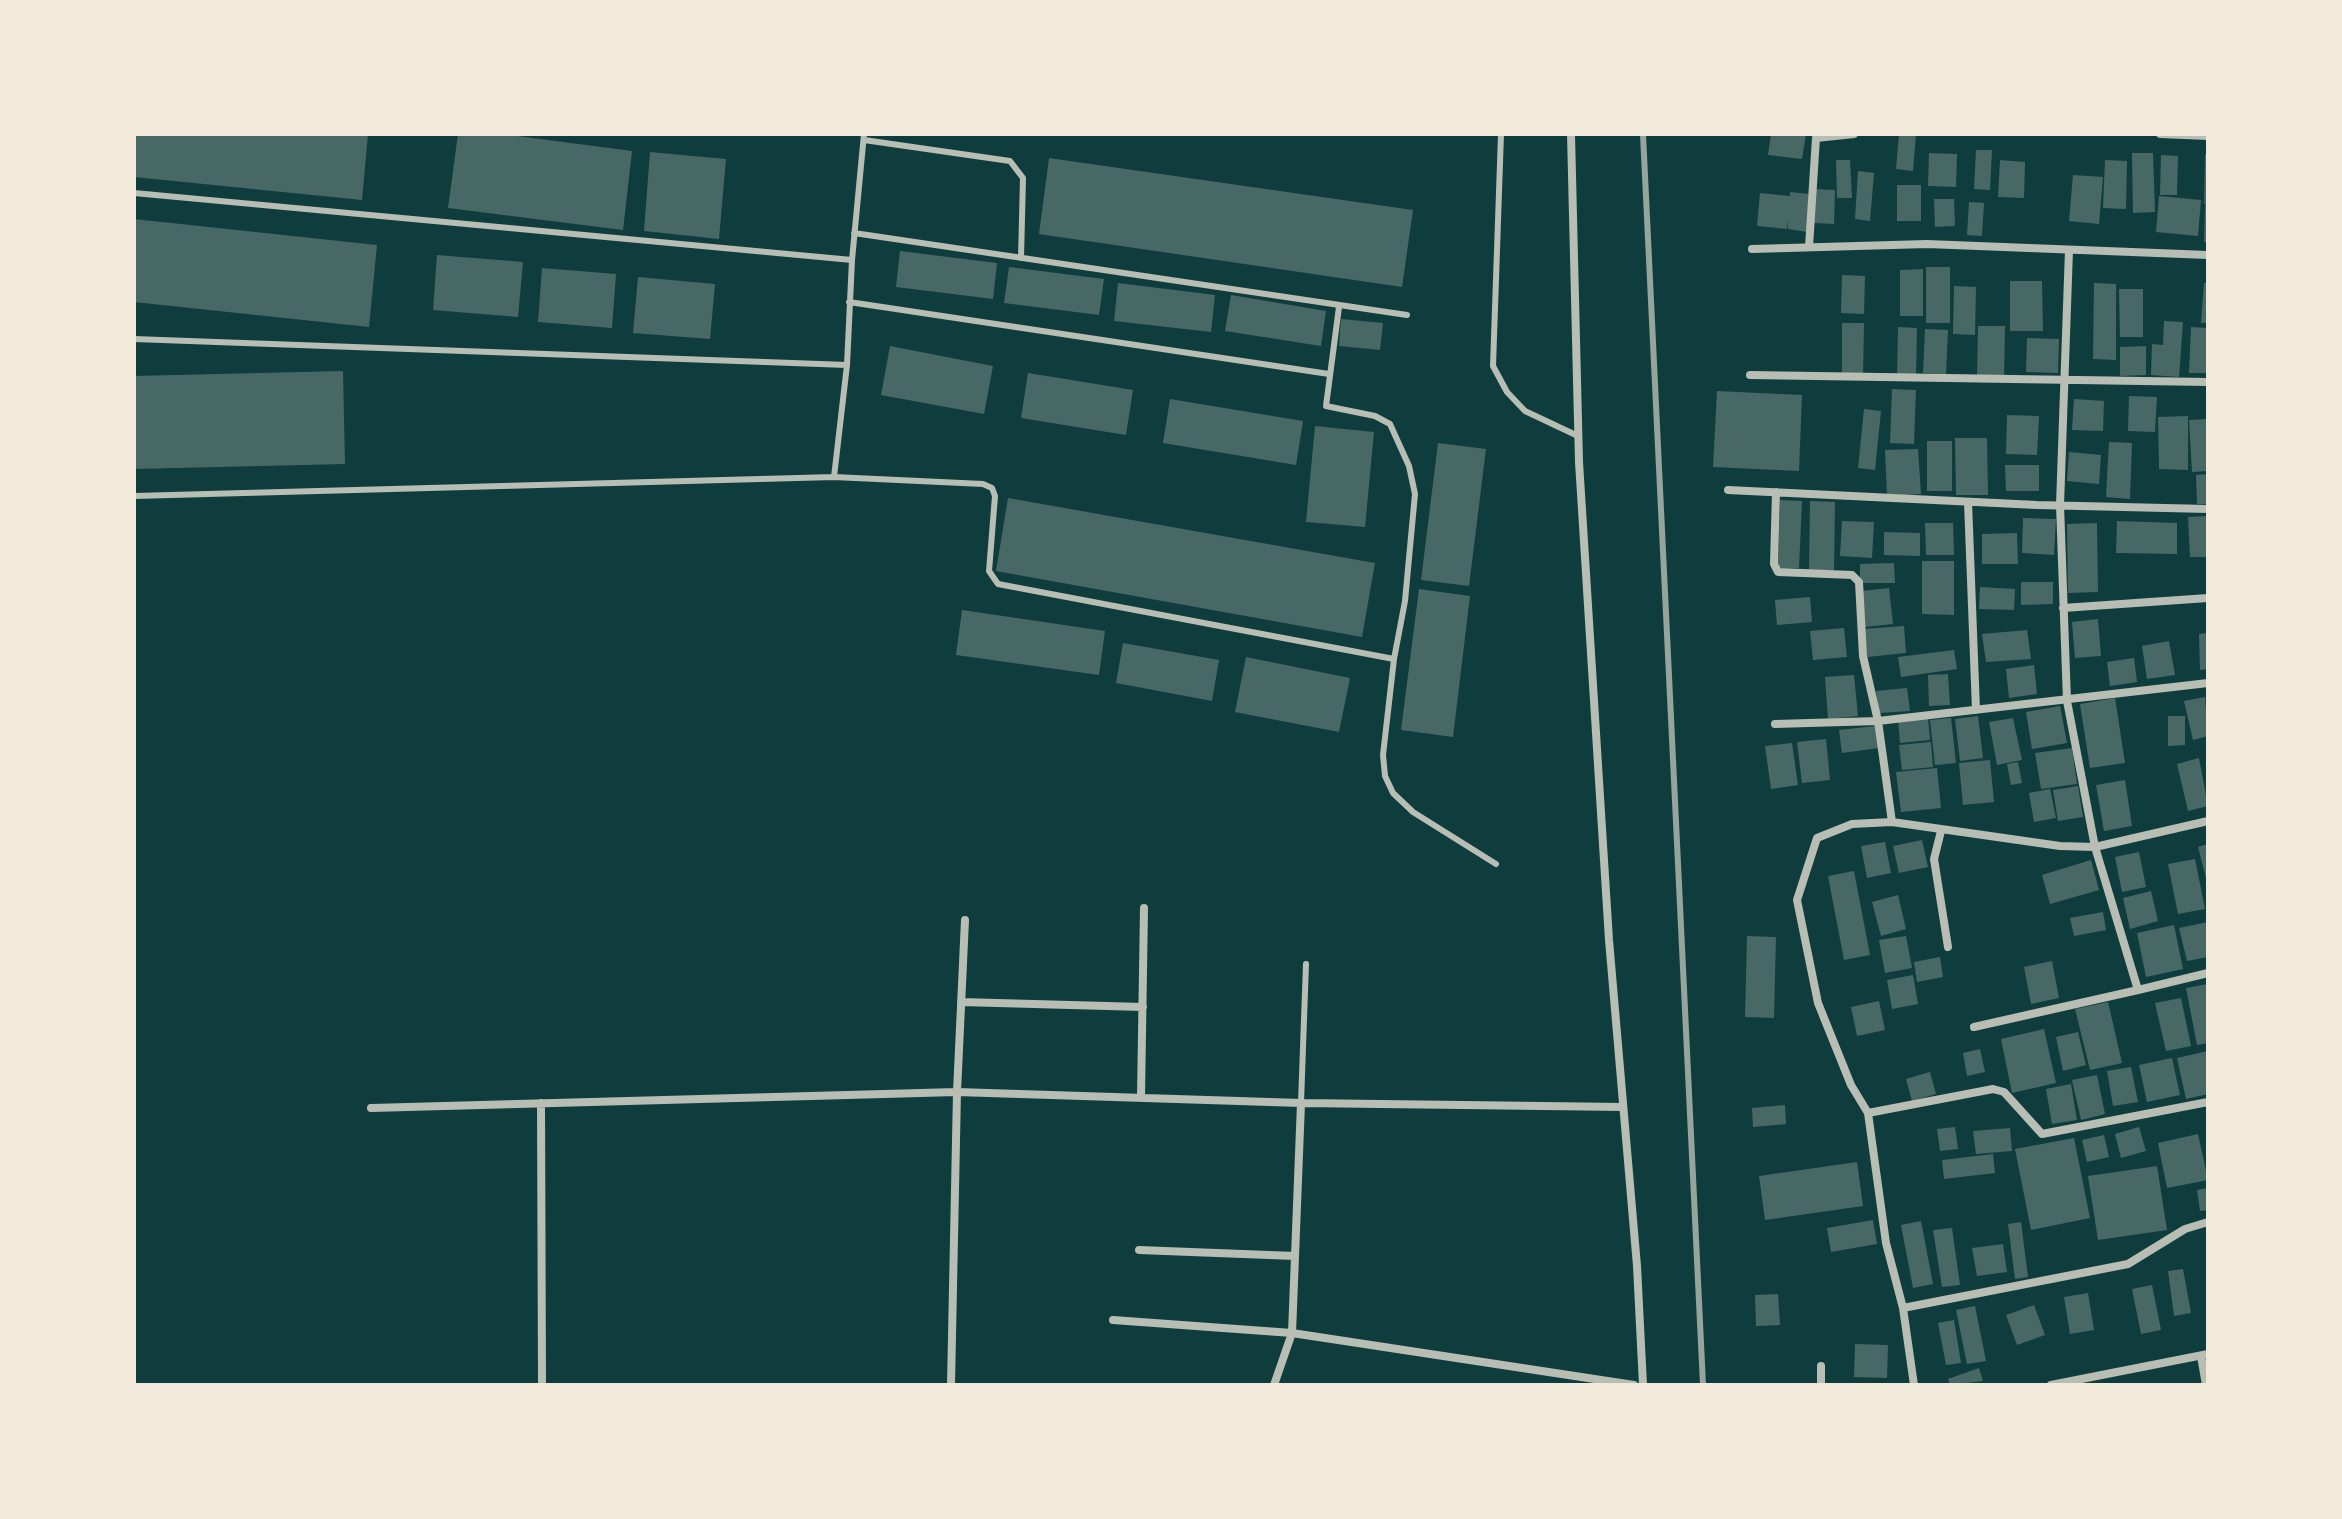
<!DOCTYPE html>
<style>
body{margin:0}
#map{position:relative;width:2342px;height:1519px;overflow:hidden;background:#0f3d3e;font-family:"Public Sans",sans-serif}
canvas{display:block}
.frame{position:absolute;inset:0;border:136px solid #f1e9da;pointer-events:none}
</style>
<div id="map">
<canvas width="2342" height="1519"></canvas>
<div class="frame"></div>
</div>
<script>
const ctx = document.querySelector('canvas').getContext('2d');
ctx.lineJoin = 'round';
function paint(path, color) { ctx.fillStyle = color; ctx.fill(path, 'evenodd'); }
const shape = rows => new Path2D(rows.map(r => 'M' + r).join(''));
function strokePath(path, color, width, dash) { ctx.strokeStyle = color; ctx.lineWidth = width; ctx.lineCap = dash ? 'butt' : 'round'; ctx.setLineDash(dash || []); ctx.stroke(path); }
paint(shape([
 [134,134,368,134,362,200,134,177],
 [458,134,502,134,632,151,623,230,448,208],
 [1771,134,1806,134,1802,159,1768,155],
 [1899,134,1916,134,1913,171,1896,169],
 [1976,150,1992,150,1990,190,1974,189],
 [650,152,726,159,719,239,644,231],
 [1929,153,1957,154,1956,187,1928,186],
 [2132,153,2153,153,2155,212,2133,213],
 [2205,154,2208,154,2208,204,2204,204],
 [2161,155,2178,156,2177,195,2160,195],
 [1049,158,1413,210,1402,287,1039,234],
 [1836,160,1850,160,1852,198,1837,198],
 [2000,160,2025,162,2024,198,1998,197],
 [2105,160,2127,161,2126,209,2103,208],
 [1858,171,1874,173,1870,221,1855,219],
 [2073,175,2103,177,2099,224,2069,221],
 [1897,185,1921,185,1921,221,1897,221],
 [1814,189,1835,190,1834,224,1814,223],
 [1790,192,1809,194,1807,232,1788,229,1788,219,1787,229,1757,226,1760,193,1790,196],
 [2159,196,2201,200,2198,236,2156,232],
 [1934,199,1954,199,1955,226,1935,227],
 [1969,202,1984,203,1982,236,1967,235],
 [2205,204,2208,205,2208,242,2204,242],
 [134,219,377,245,369,327,134,302],
 [900,251,997,263,993,299,896,287],
 [437,255,523,262,518,317,433,310],
 [1009,267,1104,279,1099,315,1004,303],
 [1926,267,1950,267,1950,323,1926,323],
 [542,268,616,274,612,328,538,322],
 [1923,269,1923,316,1900,316,1900,270],
 [1842,275,1865,276,1864,314,1841,313],
 [638,277,715,284,710,339,633,333],
 [2010,281,2042,281,2043,331,2010,331],
 [1118,283,1215,295,1211,332,1114,321],
 [2094,283,2116,284,2116,360,2093,359],
 [2204,283,2208,283,2208,323,2201,323],
 [1954,286,1976,287,1975,335,1953,334],
 [2119,289,2143,289,2143,337,2120,337],
 [1231,295,1326,311,1321,346,1225,331],
 [1341,319,1383,323,1380,350,1339,346],
 [2164,321,2183,322,2179,377,2151,375,2152,344,2163,345],
 [1842,323,1864,323,1863,375,1842,375],
 [1978,326,2005,326,2004,378,1977,377],
 [1898,327,1917,328,1916,376,1897,376],
 [2191,327,2208,328,2208,373,2189,373],
 [1925,329,1948,330,1946,374,1923,373],
 [2027,338,2059,339,2058,373,2026,372],
 [890,346,993,366,984,414,881,395],
 [2146,346,2146,375,2120,376,2120,347],
 [343,371,345,464,134,469,134,376],
 [1028,373,1133,390,1126,435,1021,418],
 [1892,389,1916,390,1914,444,1890,443],
 [1717,391,1802,395,1799,471,1713,467],
 [2129,396,2157,397,2155,432,2128,431],
 [1170,399,1303,421,1296,465,1163,443],
 [2074,399,2104,401,2103,431,2072,430],
 [1864,409,1881,411,1875,470,1858,468],
 [2007,415,2039,416,2037,455,2006,454],
 [2188,416,2188,470,2159,469,2158,417],
 [2208,419,2208,471,2192,472,2189,420],
 [1315,426,1374,432,1365,527,1306,522],
 [1955,438,1987,438,1988,495,1956,495],
 [1927,441,1952,441,1952,491,1927,491],
 [2109,442,2132,443,2130,499,2106,497],
 [1438,443,1486,449,1469,586,1421,580],
 [1918,449,1921,494,1887,496,1885,450],
 [2069,452,2101,455,2099,484,2067,481],
 [2005,465,2039,465,2039,491,2006,491],
 [2208,474,2208,504,2197,504,2196,475],
 [1008,498,1375,563,1362,637,996,571],
 [1780,500,1802,501,1799,568,1778,568],
 [1810,501,1835,502,1834,570,1809,570],
 [2208,516,2208,557,2190,557,2188,517],
 [2023,518,2056,519,2054,555,2022,553],
 [1842,521,1874,522,1872,558,1840,556],
 [2117,521,2177,523,2177,554,2116,553],
 [1925,523,1953,523,1954,555,1926,555],
 [2097,523,2098,592,2068,593,2067,524],
 [1884,532,1920,533,1920,556,1884,555],
 [2017,533,2018,564,1982,564,1982,534],
 [1922,561,1954,561,1954,615,1922,614],
 [1894,563,1895,583,1860,583,1860,564],
 [2021,582,2053,582,2053,604,2021,605],
 [1980,587,2015,589,2014,610,1979,609],
 [1889,588,1893,624,1865,627,1861,591],
 [1419,589,1470,596,1453,737,1401,730],
 [1810,597,1812,622,1777,625,1775,600],
 [962,610,1105,631,1099,675,956,655],
 [2098,619,2101,656,2075,658,2072,622],
 [1904,626,1906,653,1867,657,1864,629],
 [1844,628,1847,657,1813,660,1810,631],
 [2027,630,2031,659,1986,662,1982,634],
 [2208,633,2208,669,2200,670,2199,634],
 [2169,641,2175,675,2147,679,2142,646],
 [1123,643,1219,660,1212,701,1116,683],
 [1954,650,1957,669,1901,677,1898,657],
 [1246,657,1350,678,1339,732,1235,712],
 [2134,658,2137,682,2110,686,2107,662],
 [2034,665,2037,694,2009,698,2006,669],
 [1948,674,1950,705,1929,706,1928,675],
 [1854,675,1858,716,1828,719,1825,677],
 [1907,688,1910,711,1879,713,1876,691],
 [2205,697,2208,736,2193,740,2184,701],
 [2115,698,2125,763,2090,768,2080,704],
 [2060,706,2067,743,2032,749,2026,712],
 [1978,716,1983,758,1960,761,1955,719],
 [2168,716,2185,716,2185,745,2168,746],
 [1928,717,1930,740,1900,743,1898,720],
 [1951,718,1956,763,1935,765,1930,720],
 [2013,718,2022,760,1997,765,1989,722],
 [1876,726,1879,748,1842,753,1839,730],
 [1826,739,1830,780,1802,783,1797,742],
 [1931,742,1933,767,1902,770,1899,745],
 [1792,743,1798,785,1771,789,1765,746],
 [2072,748,2077,784,2041,789,2035,753],
 [2199,758,2208,806,2188,811,2177,764],
 [1990,760,1994,802,1963,805,1959,763],
 [2018,762,2022,783,2011,785,2007,764],
 [1937,768,1941,808,1901,812,1896,772],
 [2125,780,2132,826,2104,831,2096,785],
 [2078,786,2083,817,2058,821,2053,790],
 [2050,789,2056,818,2034,822,2029,793],
 [1922,840,1928,867,1899,873,1893,846],
 [1885,842,1891,873,1867,878,1861,846],
 [2208,844,2208,882,2207,882,2198,847],
 [2139,852,2146,887,2122,892,2115,857],
 [2195,859,2205,909,2178,914,2168,864],
 [2091,860,2099,890,2050,904,2042,875],
 [1854,871,1870,955,1844,960,1828,876],
 [2151,891,2158,921,2130,929,2123,898],
 [1898,895,1906,929,1881,936,1872,902],
 [2103,912,2106,930,2074,936,2070,918],
 [2208,922,2208,957,2187,961,2179,928],
 [2174,925,2183,969,2146,977,2137,933],
 [1747,936,1776,937,1774,1018,1745,1017],
 [1906,936,1912,968,1885,973,1879,940],
 [1940,957,1943,977,1917,982,1914,962],
 [2052,961,2059,998,2031,1004,2024,967],
 [1913,975,1918,1004,1892,1009,1887,980],
 [2208,984,2208,1043,2197,1045,2186,988],
 [2181,998,2191,1046,2166,1051,2155,1003],
 [1879,1001,1885,1030,1857,1036,1851,1007],
 [2108,1002,2122,1063,2090,1070,2075,1009],
 [2044,1029,2056,1083,2012,1093,2001,1039],
 [2078,1032,2086,1065,2063,1071,2056,1037],
 [1980,1049,1985,1072,1967,1076,1963,1053],
 [2208,1051,2208,1094,2186,1099,2177,1058],
 [2172,1058,2180,1095,2147,1102,2139,1065],
 [2131,1067,2138,1102,2113,1106,2107,1071],
 [1930,1072,1936,1094,1912,1101,1906,1079],
 [2097,1075,2105,1114,2081,1120,2072,1080],
 [2071,1084,2077,1120,2052,1124,2046,1089],
 [1785,1105,1786,1124,1753,1127,1752,1108],
 [1955,1127,1958,1149,1940,1151,1937,1129],
 [2139,1127,2146,1151,2121,1158,2115,1134],
 [2010,1128,2012,1151,1976,1154,1973,1131],
 [2198,1134,2208,1180,2167,1188,2158,1143],
 [2104,1135,2109,1157,2087,1162,2082,1140],
 [2074,1138,2090,1218,2031,1230,2015,1149],
 [1993,1154,1995,1173,1944,1179,1942,1160],
 [1857,1162,1863,1206,1765,1220,1759,1176],
 [2157,1166,2167,1230,2098,1240,2088,1176],
 [2208,1188,2208,1210,2200,1211,2197,1190],
 [1873,1220,1877,1244,1831,1252,1827,1228],
 [1921,1221,1933,1284,1913,1288,1901,1225],
 [2021,1222,2028,1277,2015,1279,2008,1224],
 [1952,1228,1960,1285,1942,1287,1933,1230],
 [2003,1244,2007,1272,1977,1276,1972,1248],
 [2183,1269,2191,1313,2174,1316,2168,1271],
 [2152,1285,2161,1330,2141,1334,2132,1289],
 [2088,1293,2094,1330,2070,1334,2064,1297],
 [1778,1294,1780,1325,1756,1326,1755,1295],
 [2034,1305,2045,1335,2017,1345,2006,1315],
 [1975,1306,1986,1361,1967,1364,1956,1310],
 [1954,1320,1961,1363,1946,1365,1938,1323],
 [1855,1344,1888,1345,1887,1378,1854,1377],
 [1979,1368,1983,1381,1950,1385,1948,1379]
]), '#486865');
strokePath(shape([
 [1501,134,1493,366,1507,392,1525,411,1578,436],
 [864,140,1010,161,1023,178,1021,258],
 [134,193,852,260],
 [854,233,1407,315],
 [849,302,1329,374],
 [1339,307,1326,406,1375,416,1390,424,1409,466,1415,494,1405,601,1394,659],
 [134,339,847,365],
 [834,477,847,365,852,260,864,134],
 [134,496,834,477,983,484,992,488,995,496,989,571,998,584,1394,659,1383,755,1385,776,1393,793,1413,812,1496,864],
 [1301,1103,1306,964]
]), '#b8beb3', 6);
strokePath(shape([
 [1571,134,1579,462,1609,940,1637,1266,1643,1385],
 [2160,134,2208,136],
 [1809,247,1816,138,1854,134],
 [1752,249,1927,244,2208,255],
 [1750,375,2208,382],
 [1728,490,2037,505,2208,509],
 [1776,492,1774,564,1778,572,1852,575,1859,582,1863,656,1878,721,1892,822],
 [1968,502,1976,710],
 [2063,608,2208,598],
 [1775,724,1878,721,2208,683],
 [1941,831,1934,859,1948,947],
 [2138,990,2208,973],
 [961,1002,1143,1007],
 [1974,1027,2138,990,2095,847,2067,701,2060,505,2069,250],
 [1141,1096,1144,908],
 [541,1103,542,1385],
 [1301,1103,1292,1333,1634,1385],
 [371,1108,957,1092,1301,1103,1623,1107],
 [1868,1113,1851,1085,1818,1003,1797,900,1817,838,1852,824,1892,822,2060,846,2095,847,2208,821],
 [1139,1250,1295,1256],
 [1903,1308,2128,1264,2185,1229,2208,1222],
 [1113,1320,1292,1333,1274,1385],
 [2201,1356,2206,1385],
 [951,1385,957,1092,965,920],
 [1821,1385,1821,1366],
 [1914,1385,1903,1308,1886,1243,1868,1113,1993,1089,2004,1092,2042,1134,2208,1102],
 [2051,1385,2208,1354]
]), '#b8beb3', 8);
strokePath(shape([
 [1643,134,1703,1385]
]), '#97a49c', 6);
</script>
